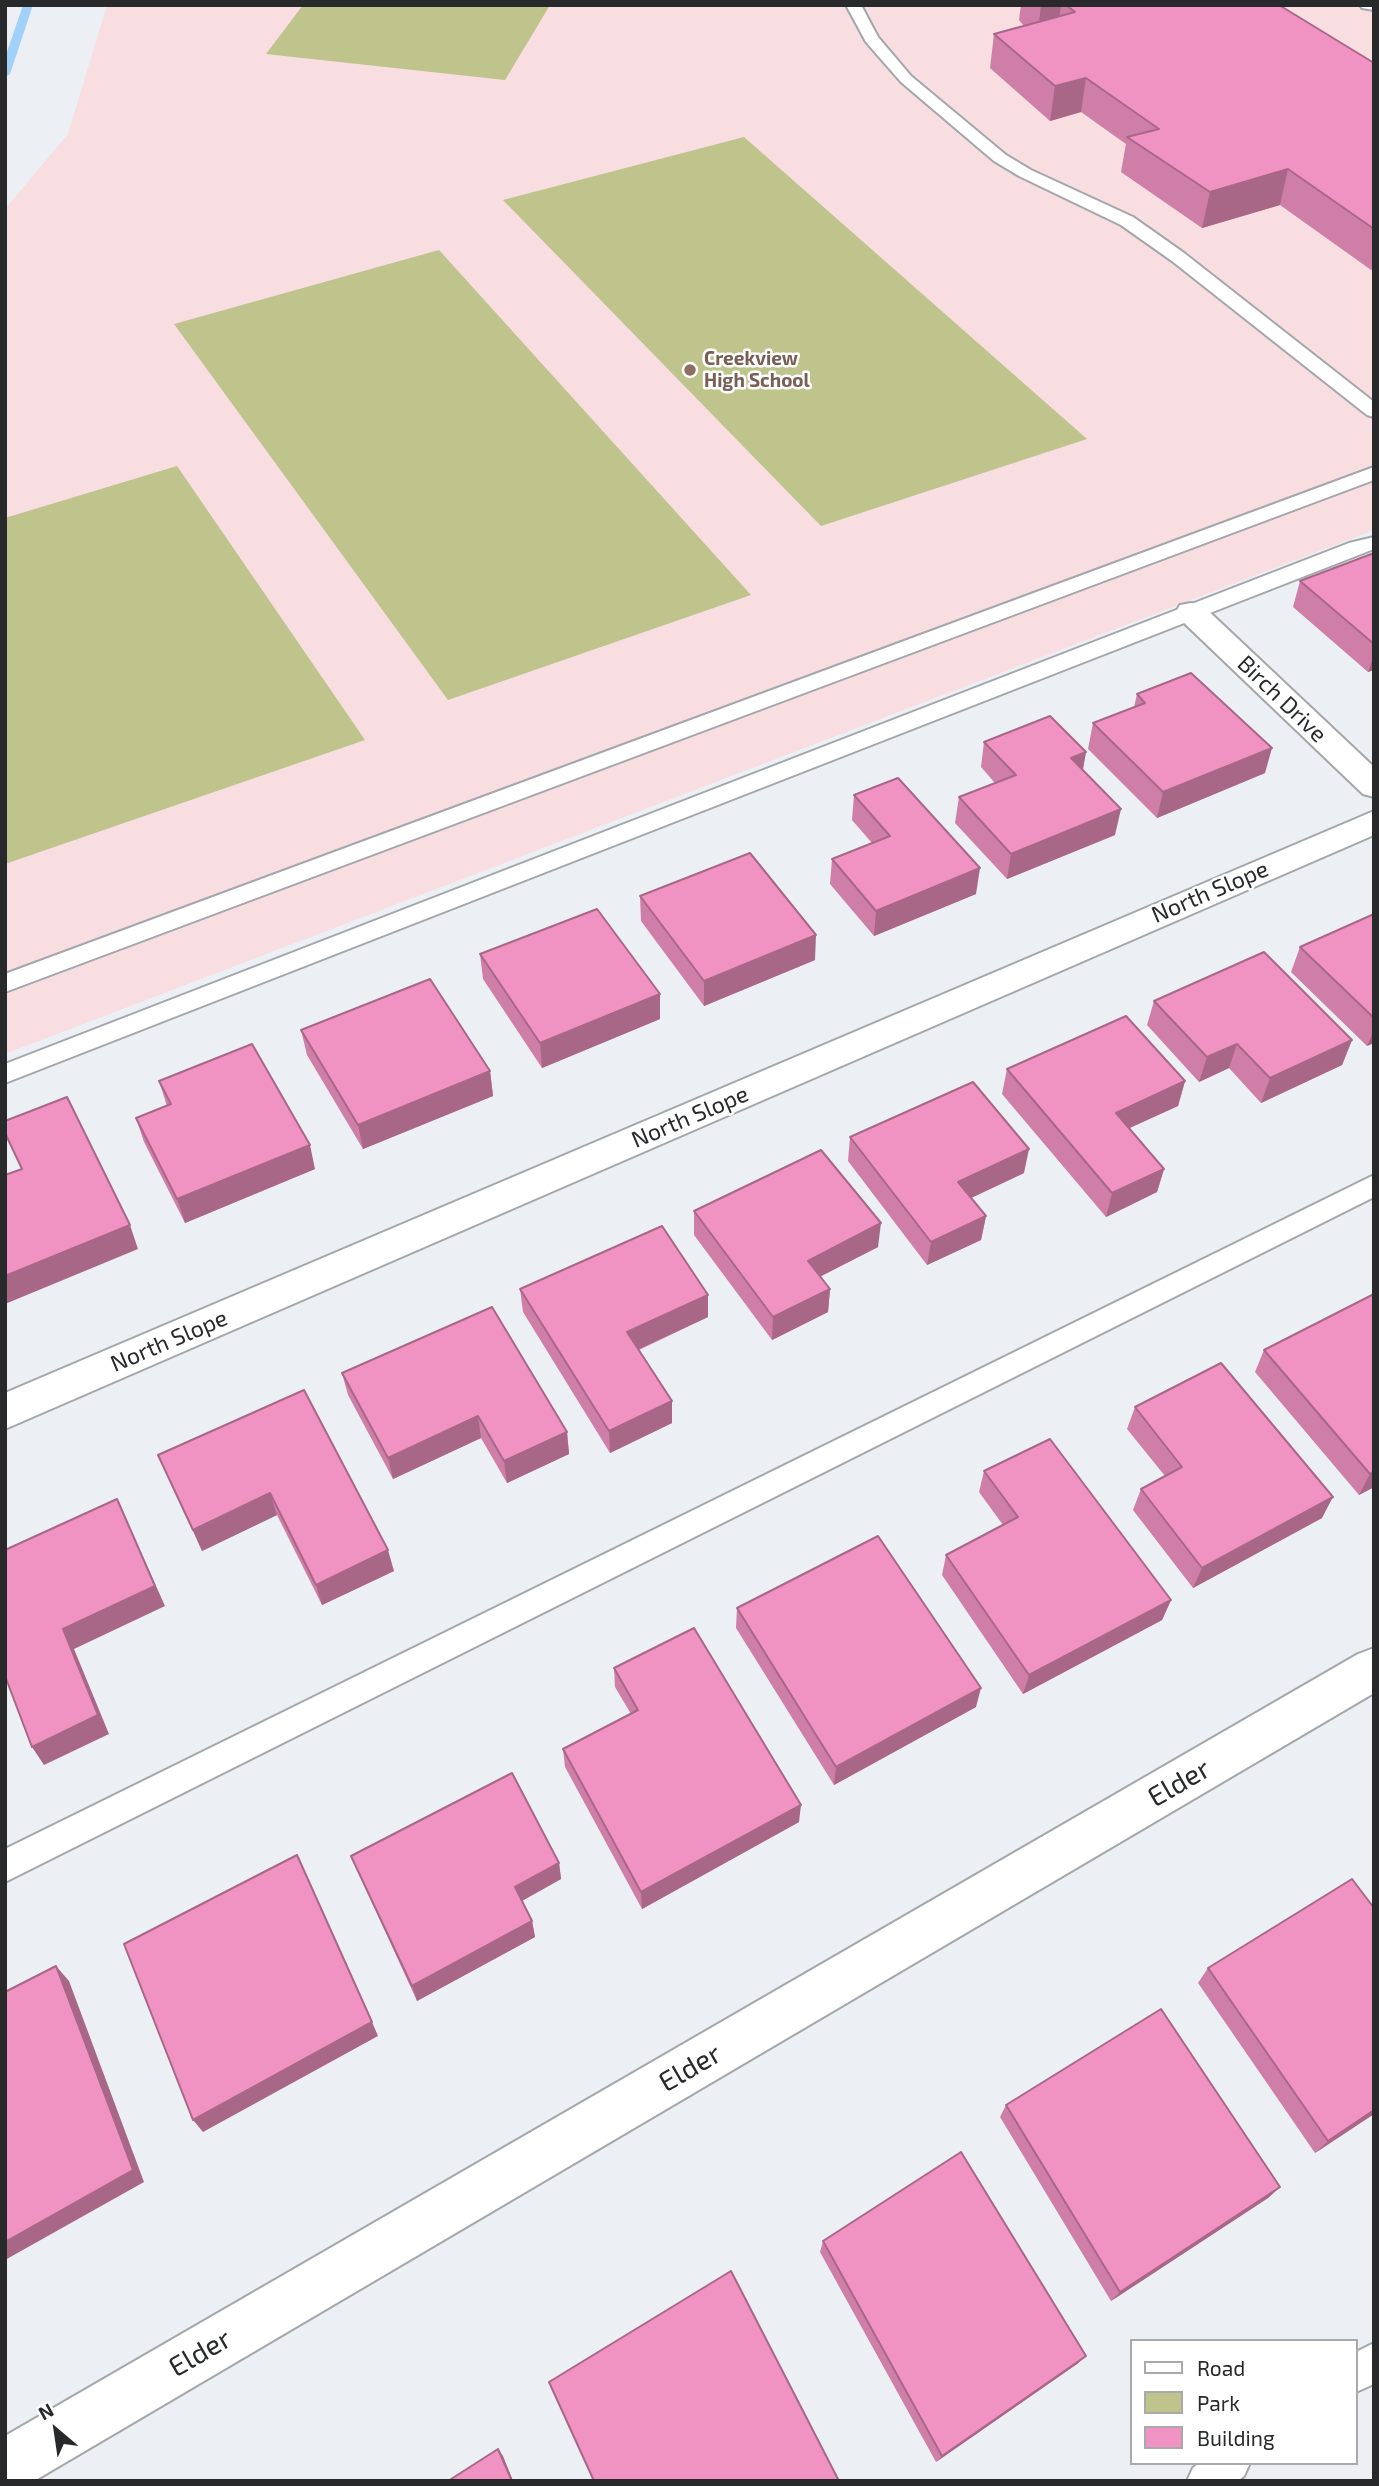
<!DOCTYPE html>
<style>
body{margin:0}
#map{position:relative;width:1379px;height:2486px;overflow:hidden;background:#eceff4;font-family:"Exo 2",sans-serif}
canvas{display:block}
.frame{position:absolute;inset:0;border:7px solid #27292a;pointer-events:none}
.legend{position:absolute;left:1130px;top:2339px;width:228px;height:126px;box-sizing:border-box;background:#fff;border:2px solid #a9a9aa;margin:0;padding:9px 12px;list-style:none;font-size:21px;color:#27292a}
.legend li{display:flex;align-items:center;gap:14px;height:35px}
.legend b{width:35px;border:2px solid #a9a9aa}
.north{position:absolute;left:21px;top:2395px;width:70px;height:70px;-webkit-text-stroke:5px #fff;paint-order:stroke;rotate:331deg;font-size:19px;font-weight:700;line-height:28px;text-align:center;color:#27292a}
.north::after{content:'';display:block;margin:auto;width:24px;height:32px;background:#27292a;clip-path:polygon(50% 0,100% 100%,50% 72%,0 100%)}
</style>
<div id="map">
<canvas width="1379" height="2486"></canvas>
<div class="frame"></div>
<ul class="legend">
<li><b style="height:9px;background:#fff"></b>Road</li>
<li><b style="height:19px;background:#bec48c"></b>Park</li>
<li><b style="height:19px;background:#f193c2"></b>Building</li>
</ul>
<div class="north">N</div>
</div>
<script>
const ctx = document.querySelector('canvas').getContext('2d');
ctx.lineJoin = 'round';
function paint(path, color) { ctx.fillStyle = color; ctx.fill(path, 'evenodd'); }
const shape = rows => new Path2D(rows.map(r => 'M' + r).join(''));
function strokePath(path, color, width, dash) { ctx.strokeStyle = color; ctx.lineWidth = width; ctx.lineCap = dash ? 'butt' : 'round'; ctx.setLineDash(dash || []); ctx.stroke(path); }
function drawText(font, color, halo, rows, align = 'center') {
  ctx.font = font + ' "Exo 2",sans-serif'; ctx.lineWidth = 5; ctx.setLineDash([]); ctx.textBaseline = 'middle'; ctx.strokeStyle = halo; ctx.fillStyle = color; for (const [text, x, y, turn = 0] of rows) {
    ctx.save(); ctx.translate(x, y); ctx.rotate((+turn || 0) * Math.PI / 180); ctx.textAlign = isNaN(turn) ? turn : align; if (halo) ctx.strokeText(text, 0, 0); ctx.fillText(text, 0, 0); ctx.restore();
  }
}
paint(shape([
 [107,5,1374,5,1374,530,5,1054,5,209,68,134]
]), '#f8dde1');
paint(shape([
 [303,5,550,5,505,80,266,54],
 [744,137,1087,439,821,526,503,200],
 [439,250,751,595,448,700,174,324],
 [177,466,365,740,5,864,5,518]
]), '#bec48c');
paint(shape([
 [23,5,33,5,10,74,5,77,5,58,23,5]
]), '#a1d0f8');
const service = shape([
 [846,5,861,5,878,37,911,76,1006,155,1031,170,1133,217,1184,253,1374,402,1374,417,1367,415,1172,261,1121,225,1019,176,994,161,901,82,866,42,846,5],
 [1360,5,1374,5,1374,10,1362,8,1360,5],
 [1374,467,1374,480,5,992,5,974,1374,467],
 [1374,537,1374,549,5,1083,5,1064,1349,543,1374,537],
 [1374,1175,1374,1197,5,1882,5,1849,1374,1175],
 [1374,2343,1374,2384,1356,2392,1356,2352,1374,2343],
 [1199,2463,1250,2463,1244,2476,1238,2481,1187,2481,1193,2468,1199,2463]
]);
const minor = shape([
 [1191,603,1202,605,1374,767,1374,797,1363,794,1180,619,1176,612,1180,605,1191,603],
 [1374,811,1374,835,5,1429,5,1393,1374,811],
 [1374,1648,1374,1693,34,2481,5,2481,5,2436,1358,1654,1374,1648]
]);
strokePath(service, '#a3a6ab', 4);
strokePath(minor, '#a3a6ab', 4);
paint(service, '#fff');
paint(minor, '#fff');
paint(shape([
 [1021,5,1279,5,1374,63,1374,272,1280,205,1202,228,1121,172,1126,144,1081,112,1050,121,990,68,994,34,1024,26,1019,20],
 [1374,553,1374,670,1368,672,1293,607,1300,581],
 [1137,694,1265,773,1157,818,1088,749,1093,723,1134,707],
 [984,742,1086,752,1083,770,1115,835,1007,879,955,823,959,797,995,783,981,767],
 [854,795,976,894,874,936,830,884,832,859,872,843,852,820],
 [640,896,815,960,704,1006,641,921],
 [1374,914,1374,1043,1367,1046,1291,972,1300,947],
 [480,954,660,994,660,1019,542,1068,483,979],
 [1154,1001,1352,1040,1342,1065,1261,1103,1229,1068,1199,1082,1147,1025],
 [301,1030,490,1071,493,1096,363,1149,307,1055],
 [1007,1069,1185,1081,1178,1106,1129,1128,1164,1169,1157,1192,1106,1217,1002,1094],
 [159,1081,315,1169,185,1223,144,1142,136,1118,167,1106],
 [850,1137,1024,1173,971,1198,986,1216,981,1240,927,1265,848,1161],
 [694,1211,878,1247,820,1276,830,1289,828,1312,772,1340,694,1235],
 [520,1289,708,1295,708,1317,639,1350,672,1401,672,1423,610,1453,523,1312],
 [1374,1294,1374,1487,1359,1495,1255,1372,1264,1350],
 [342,1373,567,1432,569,1454,507,1483,481,1438,393,1479,348,1395],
 [304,1390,394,1571,322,1605,277,1515,202,1551,158,1455],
 [1135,1407,1322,1518,1193,1588,1133,1510,1141,1489,1165,1476,1127,1429],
 [984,1471,1171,1600,1162,1620,1023,1694,942,1575,946,1555,1003,1525,979,1492],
 [737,1608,976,1707,834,1785,736,1628],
 [614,1668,799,1822,642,1909,565,1767,563,1749,631,1714,615,1687],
 [351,1856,559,1863,561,1879,522,1901,532,1921,535,1937,417,2001,358,1872],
 [1208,1968,1374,2114,1315,2153,1198,1983],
 [1006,2105,1280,2187,1268,2198,1111,2301,1000,2117],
 [823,2241,1086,2356,1077,2364,936,2462,820,2252]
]), '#cf7ea7');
paint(shape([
 [1041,5,1061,5,1057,36,1037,40],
 [1086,78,1081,112,1050,121,1055,86],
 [1288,169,1280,205,1202,228,1210,192],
 [1374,656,1374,670,1368,672],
 [1272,748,1265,773,1157,818,1163,792],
 [1086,752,1081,778,1071,758],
 [1121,809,1115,835,1007,879,1011,854],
 [980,868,976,894,874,936,876,911],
 [816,935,815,960,704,1006,704,981],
 [660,994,660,1019,542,1068,540,1043],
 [1374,1030,1374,1043,1367,1046],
 [1352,1040,1342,1065,1261,1103,1270,1078],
 [1237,1044,1229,1068,1199,1082,1207,1057],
 [490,1071,493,1096,363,1149,358,1125],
 [1185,1081,1178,1106,1110,1137,1116,1113],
 [310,1145,315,1169,185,1223,177,1199],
 [1029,1149,1024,1173,954,1206,958,1182],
 [1164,1169,1157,1192,1106,1217,1112,1193],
 [986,1216,981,1240,927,1265,931,1242],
 [881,1223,878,1247,806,1284,808,1261],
 [130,1225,138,1249,5,1304,5,1276],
 [830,1289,828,1312,772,1340,773,1317],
 [708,1295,708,1317,628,1354,627,1332],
 [672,1401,672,1423,610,1453,609,1431],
 [478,1416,481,1438,393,1479,388,1458],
 [567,1432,569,1454,507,1483,504,1461],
 [1374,1472,1374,1487,1359,1495,1370,1474],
 [270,1493,277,1515,202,1551,193,1530],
 [1333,1497,1322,1518,1193,1588,1202,1568],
 [117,1499,165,1606,74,1649,109,1734,44,1765,32,1747,63,1629],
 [388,1550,394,1571,322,1605,316,1585],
 [1171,1600,1162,1620,1023,1694,1029,1675],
 [981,1688,976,1707,834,1785,836,1767],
 [801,1805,799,1822,642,1909,641,1892],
 [559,1863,561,1879,518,1903,515,1887],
 [532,1921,535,1937,417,2001,412,1986],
 [56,1966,69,1981,144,2182,5,2260,5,2242],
 [372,2022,378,2036,203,2132,193,2120],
 [1374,2110,1374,2114,1315,2153,1328,2141],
 [1280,2187,1268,2198,1111,2301,1120,2292],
 [1086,2356,1077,2364,936,2462,942,2456],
 [498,2449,503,2456,513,2481,512,2481]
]), '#a96788');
const building = shape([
 [1066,5,1279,5,1374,63,1374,229,1288,169,1210,192,1127,137,1159,129,1086,78,1055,86,994,34,1075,12,1066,5],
 [1374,553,1374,644,1300,581,1374,553],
 [1191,673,1272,748,1163,792,1093,723,1145,703,1137,694,1191,673],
 [1050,716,1086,752,1071,758,1121,809,1011,854,959,797,1016,775,984,742,1050,716],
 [898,778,980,868,876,911,832,859,890,836,854,795,898,778],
 [750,853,816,935,704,981,640,896,750,853],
 [597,909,660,994,540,1043,480,954,597,909],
 [1374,914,1374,1018,1300,947,1374,914],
 [1264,952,1352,1040,1270,1078,1237,1044,1207,1057,1154,1001,1264,952],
 [430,979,490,1071,358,1125,301,1030,430,979],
 [1126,1016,1185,1081,1116,1113,1164,1169,1112,1193,1007,1069,1126,1016],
 [252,1044,310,1145,177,1199,136,1118,171,1104,159,1081,252,1044],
 [973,1082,1029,1149,958,1182,986,1216,931,1242,850,1137,973,1082],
 [67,1097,130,1225,5,1276,5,1175,22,1169,5,1133,5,1121,67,1097],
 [821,1150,881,1223,808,1261,830,1289,773,1317,694,1211,821,1150],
 [662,1226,708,1295,627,1332,672,1401,609,1431,520,1289,662,1226],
 [1374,1294,1374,1472,1370,1474,1264,1350,1374,1294],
 [492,1307,567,1432,504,1461,478,1416,388,1458,342,1373,492,1307],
 [1221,1363,1333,1497,1202,1568,1141,1489,1182,1467,1135,1407,1221,1363],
 [304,1390,388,1550,316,1585,270,1493,193,1530,158,1455,304,1390],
 [1050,1439,1171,1600,1029,1675,946,1555,1018,1517,984,1471,1050,1439],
 [117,1499,155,1586,63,1629,98,1715,32,1747,5,1676,5,1550,117,1499],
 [878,1536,981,1688,836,1767,737,1608,878,1536],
 [694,1628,801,1805,641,1892,563,1749,638,1710,614,1668,694,1628],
 [512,1773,559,1863,515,1887,532,1921,412,1986,351,1856,512,1773],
 [297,1855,372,2022,193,2120,124,1944,297,1855],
 [1352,1879,1374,1908,1374,2110,1328,2141,1208,1968,1352,1879],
 [56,1966,133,2170,5,2242,5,1992,56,1966],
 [1161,2009,1280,2187,1120,2292,1006,2105,1161,2009],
 [961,2152,1086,2356,942,2456,823,2241,961,2152],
 [731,2271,839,2481,594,2481,549,2382,731,2271],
 [498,2449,512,2481,448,2481,498,2449]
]);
paint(building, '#f193c2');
strokePath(building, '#a96788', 2);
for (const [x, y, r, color] of [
 [690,370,7,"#8d6e63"]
]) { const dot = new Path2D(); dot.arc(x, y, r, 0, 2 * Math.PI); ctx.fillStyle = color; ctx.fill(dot); strokePath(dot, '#fff', 2.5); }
drawText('bold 19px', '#785e54', '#fff', [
 ["Creekview",704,359],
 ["High School",704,381]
], 'left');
drawText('23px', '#27292a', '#fff', [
 ["Birch Drive",1282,699,44],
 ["North Slope",1210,892,-23],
 ["North Slope",690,1117,-23],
 ["North Slope",169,1341,-23]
]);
drawText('28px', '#27292a', '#fff', [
 ["Elder",1179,1783,-30],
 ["Elder",690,2068,-30],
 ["Elder",200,2353,-30]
]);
</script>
